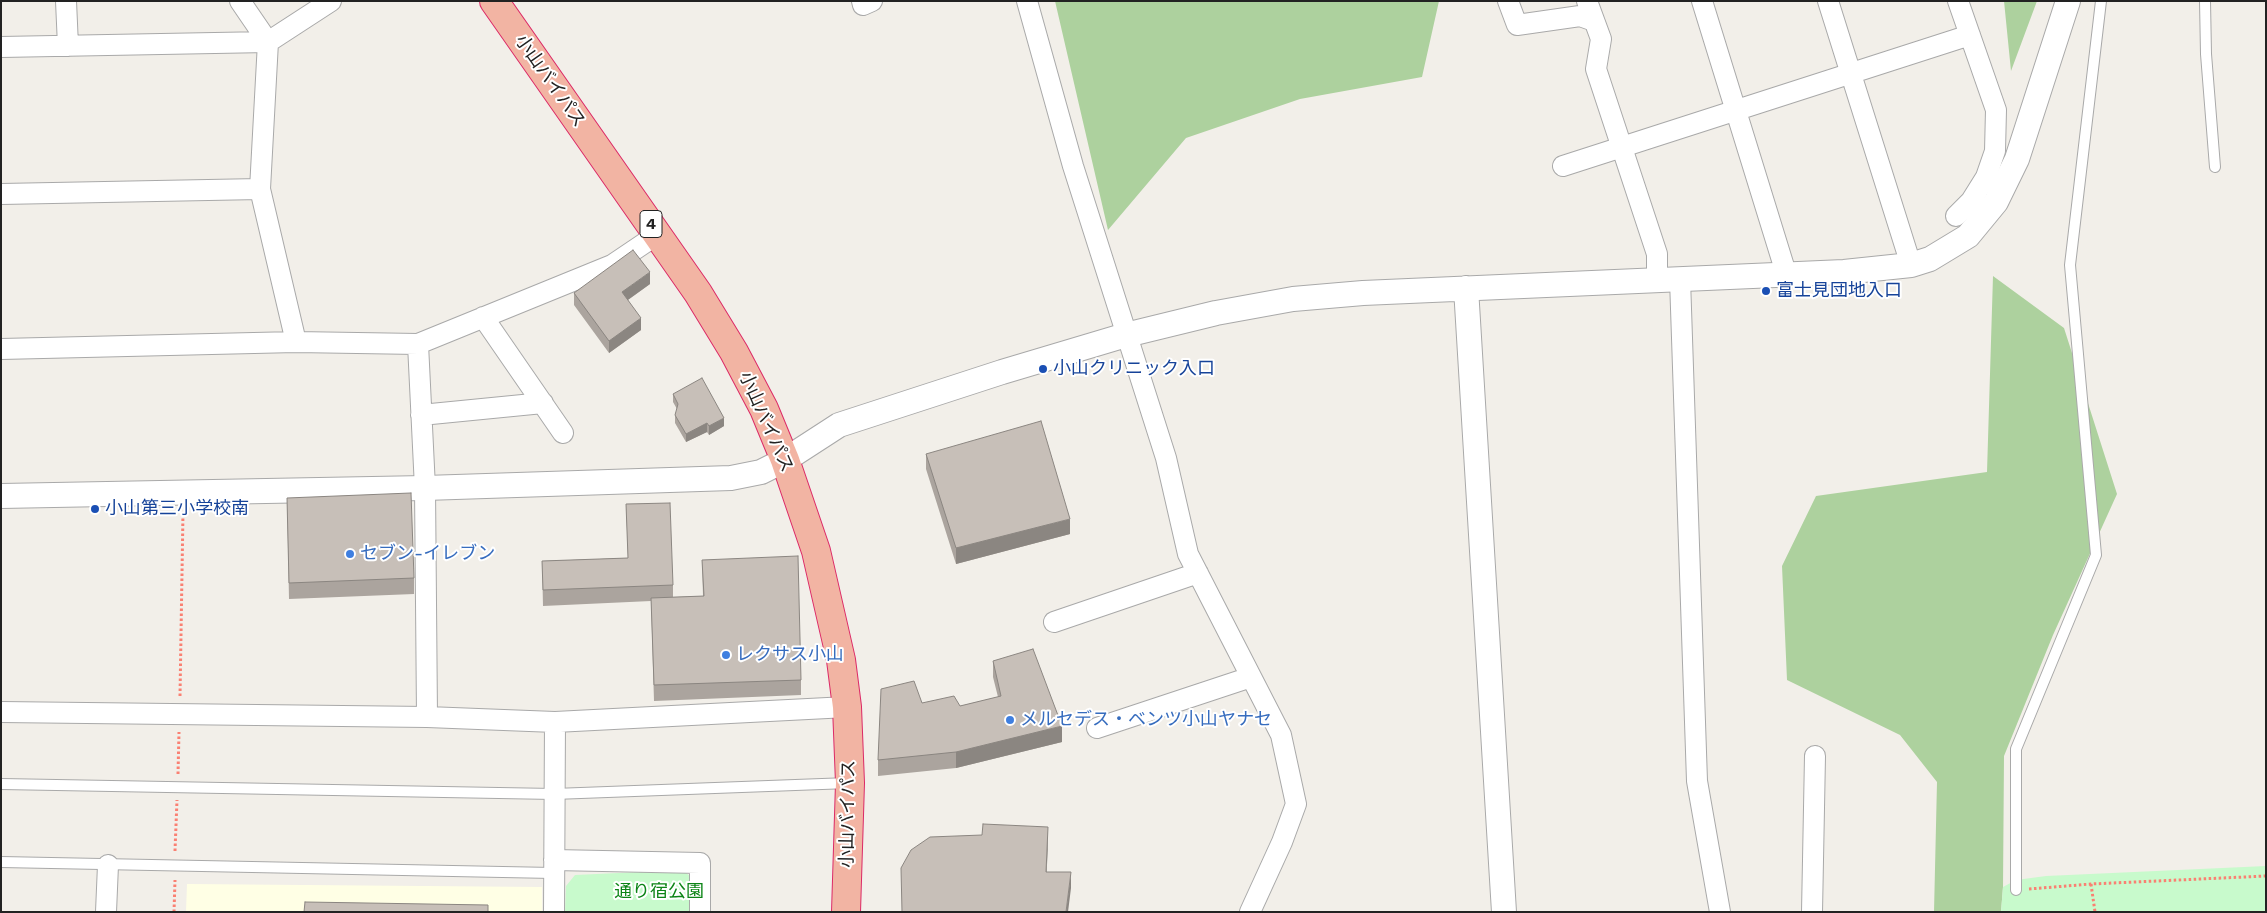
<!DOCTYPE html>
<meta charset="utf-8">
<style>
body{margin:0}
#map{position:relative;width:2267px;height:913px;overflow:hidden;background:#f2efe9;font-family:"Work Sans",sans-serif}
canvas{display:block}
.frame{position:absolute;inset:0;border:2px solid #222;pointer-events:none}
</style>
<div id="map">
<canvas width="2267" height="913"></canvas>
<div class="frame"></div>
</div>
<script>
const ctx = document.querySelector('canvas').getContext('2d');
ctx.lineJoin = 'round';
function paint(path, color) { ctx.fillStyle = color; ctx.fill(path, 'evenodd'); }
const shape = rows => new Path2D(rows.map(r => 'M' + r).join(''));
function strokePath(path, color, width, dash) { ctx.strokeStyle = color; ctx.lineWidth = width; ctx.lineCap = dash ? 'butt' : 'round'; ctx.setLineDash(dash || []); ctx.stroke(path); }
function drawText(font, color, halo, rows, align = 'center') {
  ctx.font = font + ' "Work Sans","Noto Sans JP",sans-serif'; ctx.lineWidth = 4; ctx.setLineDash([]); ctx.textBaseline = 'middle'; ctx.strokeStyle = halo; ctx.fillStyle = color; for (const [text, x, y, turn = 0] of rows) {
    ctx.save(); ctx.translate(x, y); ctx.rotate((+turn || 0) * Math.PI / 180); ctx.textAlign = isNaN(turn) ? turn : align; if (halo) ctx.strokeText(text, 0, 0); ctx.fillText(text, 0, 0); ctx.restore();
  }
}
paint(shape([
 [187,884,542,887,542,912,186,912]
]), '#ffffe5');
paint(shape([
 [1055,1,1439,1,1422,77,1300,99,1186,138,1108,230],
 [2004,1,2037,1,2011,71],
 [1993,276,2064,328,2117,494,2053,635,2004,756,2003,887,2001,912,1934,912,1937,782,1900,735,1787,680,1782,566,1816,496,1987,472]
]), '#add19e');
paint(shape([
 [2266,866,2266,912,2001,912,2003,887,2016,880,2046,876],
 [683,870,692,878,694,912,565,912,566,886,575,875]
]), '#c8facc');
const service = shape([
 [2205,1,2206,54,2215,167],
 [1,784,554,794,849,783],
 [1,862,553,873],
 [2016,890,2016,749,2096,555,2070,265,2101,1]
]);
const minor = shape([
 [66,1,68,46],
 [240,1,268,42,260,189,296,342],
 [862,1,863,5,872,1],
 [1027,1,1073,166,1166,458,1188,554,1281,735,1296,804,1282,842,1250,912],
 [1508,1,1517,25,1580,16,1594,21],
 [1587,1,1601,39,1596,69,1657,254,1657,280],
 [1702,1,1786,273],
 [1828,1,1911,265],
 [1,47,268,42,331,1],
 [1563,166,1970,35],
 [1,194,260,189],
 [1956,216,1971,201,1986,177,1995,151,1996,110,1958,1],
 [1680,279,1697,781,1720,912],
 [483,317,563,433],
 [418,344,425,488,427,717],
 [1,349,296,342,418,344,612,265,658,234],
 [421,415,543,403],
 [1054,622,1198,573],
 [1,712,427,717,555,722,847,707],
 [1097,728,1251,677],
 [554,860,700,863,700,912],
 [106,912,108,865],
 [554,912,555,722],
 [1812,912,1815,756]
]);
const tertiary = shape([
 [1466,288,1504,912],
 [1,496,425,488,731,478,761,472,785,460,839,425,1002,372,1126,335,1216,313,1293,299,1363,293,1844,272,1911,265,1930,259,1968,236,1996,202,2017,159,2068,1]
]);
const trunk = shape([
 [494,1,698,293,734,352,764,409,785,460,816,551,841,660,847,707,850,783,846,912]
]);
strokePath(service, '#a9a9a9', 12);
strokePath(minor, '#a9a9a9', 22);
strokePath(tertiary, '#a9a9a9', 26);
strokePath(trunk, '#dc2a67', 30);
strokePath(shape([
 [180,696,183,512],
 [178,774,179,732],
 [175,851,177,800],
 [2091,884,2095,912],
 [2029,889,2091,884,2266,876],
 [174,912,175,880]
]), '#fa8072', 3, [2.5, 2.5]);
strokePath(service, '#fff', 10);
strokePath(minor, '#fff', 20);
strokePath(tertiary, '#fff', 24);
strokePath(trunk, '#f2b4a3', 28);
paint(shape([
 [650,284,628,300,641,330,609,353,574,305,574,293],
 [673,394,724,426,709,435,707,432,686,442,675,423,675,415,677,409,673,402],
 [926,454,1070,534,956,564,926,469],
 [287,498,414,578,414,594,289,599],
 [626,504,673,585,673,597,703,596,702,560,801,680,801,695,654,701,651,601,543,606,542,561,628,558],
 [993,661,1062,742,956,768,878,776,878,760,922,703,960,706,998,697,993,677]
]), '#aba49e');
paint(shape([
 [650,272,650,284,622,304,622,292],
 [641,318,641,330,609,353,609,341],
 [724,418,724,426,709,435,709,426],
 [707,423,707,432,686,442,686,434],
 [1070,519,1070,534,956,564,956,548],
 [1062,726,1062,742,956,768,956,752],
 [1048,827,1048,843,1046,887,1046,872],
 [1071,872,1071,888,1068,912,1066,912]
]), '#8b8681');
const building = shape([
 [633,250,650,272,622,292,641,318,609,341,574,293,633,250],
 [702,378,724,418,709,426,707,423,686,434,675,415,678,404,673,394,702,378],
 [1041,421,1070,519,956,548,926,454,1041,421],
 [411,493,414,578,289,583,287,498,411,493],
 [670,503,673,585,543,590,542,561,628,558,626,504,670,503],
 [798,556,801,680,654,685,651,598,704,596,702,560,798,556],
 [1033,649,1062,726,956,752,878,760,881,689,914,681,922,703,954,696,960,706,1001,696,993,661,1033,649],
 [983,824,1048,827,1046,872,1071,872,1066,912,902,912,901,868,911,850,930,837,982,835,983,824],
 [305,902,488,905,488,912,304,912,305,902]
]);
paint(building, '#c7bfb8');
strokePath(building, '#8b8681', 1);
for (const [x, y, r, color] of [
 [1766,291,5,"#1a4fb4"],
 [1043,369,5,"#1a4fb4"],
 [95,509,5,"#1a4fb4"],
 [350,554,5,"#3f7fe0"],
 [726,655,5,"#3f7fe0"],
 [1010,720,5,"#3f7fe0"]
]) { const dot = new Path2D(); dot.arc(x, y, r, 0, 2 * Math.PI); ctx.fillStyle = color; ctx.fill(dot); strokePath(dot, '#fff', 2); }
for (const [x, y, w] of [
 [651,224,22]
]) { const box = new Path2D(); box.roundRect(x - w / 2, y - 13.5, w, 27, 4); ctx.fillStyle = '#fff'; ctx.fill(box); strokePath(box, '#222', 1); }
drawText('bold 16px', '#222', null, [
 ["4",651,224]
]);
drawText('18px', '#222', '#fff', [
 ["小山バイパス",550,81,55],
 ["小山バイパス",766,422,66],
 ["小山バイパス",848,814,-89]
]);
drawText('18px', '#164399', '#fff', [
 ["富士見団地入口",1776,291],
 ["小山クリニック入口",1053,369],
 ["小山第三小学校南",105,509]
], 'left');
drawText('18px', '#366cbe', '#fff', [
 ["セブン-イレブン",360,554],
 ["レクサス小山",736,655],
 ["メルセデス・ベンツ小山ヤナセ",1020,720]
], 'left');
drawText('18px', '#0c8416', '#fff', [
 ["通り宿公園",659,892]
]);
</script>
